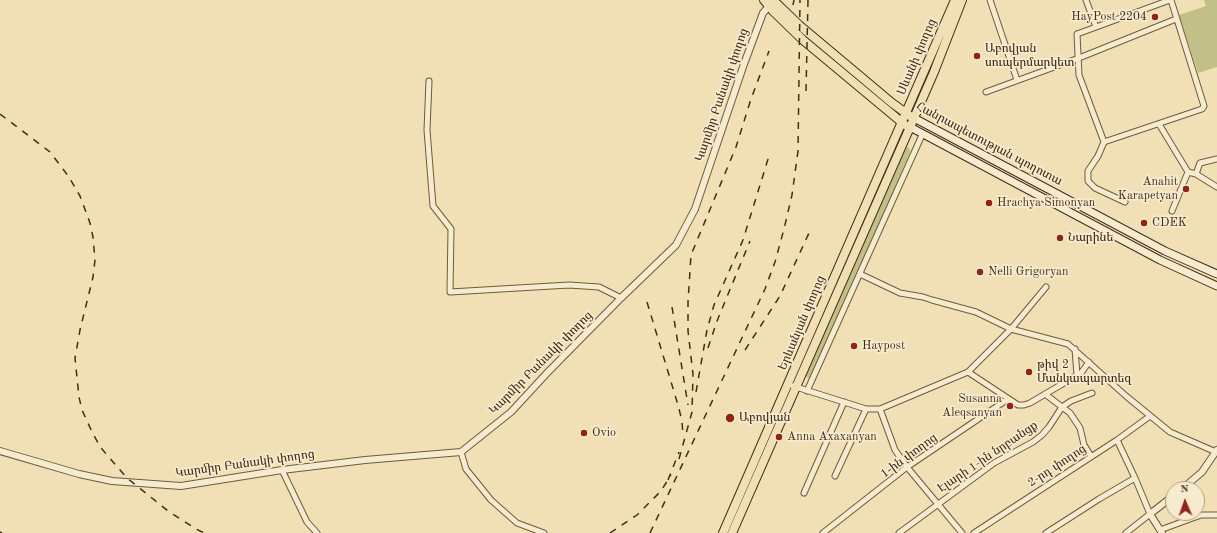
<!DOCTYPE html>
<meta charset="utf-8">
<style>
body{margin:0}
#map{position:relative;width:1217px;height:533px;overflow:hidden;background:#f1e0b5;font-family:"Old Standard TT",serif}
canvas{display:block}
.north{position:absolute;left:1165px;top:481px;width:40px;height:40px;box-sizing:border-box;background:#f6ebcf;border:1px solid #af9f85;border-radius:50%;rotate:358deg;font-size:11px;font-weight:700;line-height:16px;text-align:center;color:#442d17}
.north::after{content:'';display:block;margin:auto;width:14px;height:18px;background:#8f2418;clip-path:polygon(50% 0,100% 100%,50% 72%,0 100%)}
</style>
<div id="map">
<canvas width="1217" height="533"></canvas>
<div class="north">N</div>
</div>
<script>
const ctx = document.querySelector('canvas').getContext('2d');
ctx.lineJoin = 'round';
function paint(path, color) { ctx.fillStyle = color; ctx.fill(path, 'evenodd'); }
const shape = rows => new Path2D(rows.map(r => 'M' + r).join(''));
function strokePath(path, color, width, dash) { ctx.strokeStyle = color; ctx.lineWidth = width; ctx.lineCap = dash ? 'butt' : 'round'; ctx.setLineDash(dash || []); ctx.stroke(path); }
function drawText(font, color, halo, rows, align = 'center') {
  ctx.font = font + ' "Old Standard TT","Noto Serif Armenian",serif'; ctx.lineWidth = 3.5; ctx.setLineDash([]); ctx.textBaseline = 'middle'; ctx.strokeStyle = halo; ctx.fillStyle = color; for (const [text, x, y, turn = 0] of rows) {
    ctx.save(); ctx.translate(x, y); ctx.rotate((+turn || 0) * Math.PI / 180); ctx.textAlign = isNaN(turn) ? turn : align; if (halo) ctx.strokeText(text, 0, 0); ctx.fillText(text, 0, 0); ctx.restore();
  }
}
paint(shape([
 [1204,0,1217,0,1217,67,1198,73,1179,15,1206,6],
 [909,147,910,152,814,375,812,377,808,378,806,376,806,373,905,148]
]), '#c1c088');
const minor = shape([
 [990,0,1017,80],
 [1086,0,1096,27],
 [429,81,427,130,433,206,451,229,450,292,569,285,599,287,621,298],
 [986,92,1079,58,1176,19],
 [1159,124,1188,172],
 [1104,142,1079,75,1077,34,1170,0],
 [1196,174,1217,187],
 [1125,202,1095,188,1088,181,1088,171,1098,156,1104,142,1202,109,1204,106,1171,0],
 [1172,211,1188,172,1196,174,1200,163,1217,159],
 [860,274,900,293,923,297,932,300,976,312,1011,329,1068,344,1126,396,1170,432,1216,452],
 [1075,349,1077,375],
 [968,372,1018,405,1024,405,1030,403,1081,373,1089,362],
 [793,386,866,409,880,409,968,372,1011,329,1046,287],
 [807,391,922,135],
 [1045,394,1070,413,1080,428,1084,445,1091,456],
 [880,409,895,450,907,467,962,533],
 [1117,440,1135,478,1150,514,1126,533],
 [461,452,466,469,491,500,517,523,544,533],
 [282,470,307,522,317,533],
 [835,476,866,409],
 [804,493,844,402],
 [1160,530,1201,515,1217,515],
 [823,533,907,467,1008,399],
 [899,533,994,463,1033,442,1042,435,1049,427,1062,407,1071,401,1092,393],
 [974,533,1117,440,1150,416],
 [1046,533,1099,499,1135,478]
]);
const tertiary = shape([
 [0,451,79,474,112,481,181,486,282,470,365,460,461,452,511,412,548,372,621,298,676,245,695,209,744,64,763,13,771,4],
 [1182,489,1202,472,1217,450],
 [1162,533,1150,514,1173,496]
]);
const secondary = shape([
 [914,118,1165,251,1217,274],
 [910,127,1160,260,1217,286]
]);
const primary = shape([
 [764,0,773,11,803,40,905,125],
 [773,0,799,25,867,82,892,103,910,116],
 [723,533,955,0],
 [732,533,914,118,934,72,962,0]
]);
strokePath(minor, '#6f5a3e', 7);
strokePath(tertiary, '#6f5a3e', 8);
strokePath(secondary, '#442d17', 9);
strokePath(primary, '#442d17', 10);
strokePath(minor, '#f6ebcf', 5);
strokePath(tertiary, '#f6ebcf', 6);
strokePath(secondary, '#f6ebcf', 7);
strokePath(primary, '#f1e0b5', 8);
strokePath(shape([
 [793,5,794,0],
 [806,91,808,0],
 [0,114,50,152,69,177,80,196,90,223,93,237,95,260,93,277,80,330,75,358,79,397,82,410,93,434,101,448,127,478,168,511,196,529,204,533],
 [647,302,678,405,682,421,683,437],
 [672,307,688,405],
 [708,348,717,321,750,241],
 [745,350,780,296,809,233],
 [696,392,707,330,714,305,743,240,769,156],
 [679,459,692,412,693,374,688,331,688,302,691,255,736,147,751,99,769,51],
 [668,480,679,452],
 [0,532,2,533],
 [610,533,637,515,661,491,671,475],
 [650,533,765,289,775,262,784,229,792,195,798,151,800,0]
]), '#442d17', 1.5, [7, 7]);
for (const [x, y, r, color] of [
 [1155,17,4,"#8f2418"],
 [977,56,4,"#8f2418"],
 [1186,189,4,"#8f2418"],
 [989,203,4,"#8f2418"],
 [1144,223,4,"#8f2418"],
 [1060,238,4,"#8f2418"],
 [980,272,4,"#8f2418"],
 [854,346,4,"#8f2418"],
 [1029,372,4,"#8f2418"],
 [1010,406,4,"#8f2418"],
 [730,418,5,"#8f2418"],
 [584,433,4,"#8f2418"],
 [779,437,4,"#8f2418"]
]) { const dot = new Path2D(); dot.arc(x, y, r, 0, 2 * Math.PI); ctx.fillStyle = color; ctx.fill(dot); strokePath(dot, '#f6ebcf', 1.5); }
drawText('12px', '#442d17', '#f6ebcf', [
 ["HayPost 2204",1147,17,"right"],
 ["Աբովյան",985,49],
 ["սուպերմարկետ",985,63],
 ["Anahit",1178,182,"right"],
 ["Karapetyan",1178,196,"right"],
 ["Hrachya Simonyan",997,203],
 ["CDEK",1152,223],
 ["Նարինե",1068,238],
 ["Nelli Grigoryan",988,272],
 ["Haypost",862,346],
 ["թիվ 2",1037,365],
 ["Մանկապարտեզ",1037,379],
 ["Susanna",1002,399,"right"],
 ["Aleqsanyan",1002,413,"right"],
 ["Աբովյան",739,418],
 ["Ovio",592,433],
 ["Anna Axaxanyan",787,437]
], 'left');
drawText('12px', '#442d17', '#f6ebcf', [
 ["Սևանի փողոց",917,57,-67],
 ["Կարմիր Բանակի փողոց",722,95,-71],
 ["Հանրապետության պողոտա",989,144,28],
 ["Երևանյան փողոց",802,323,-67],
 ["Կարմիր Բանակի փողոց",541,363,-45],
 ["1-ին փողոց",909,456,-36],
 ["Էլարի 1-ին նրբանցք",988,457,-34],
 ["Կարմիր Բանակի փողոց",245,464,-8],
 ["2-րդ փողոց",1057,466,-33]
]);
</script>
